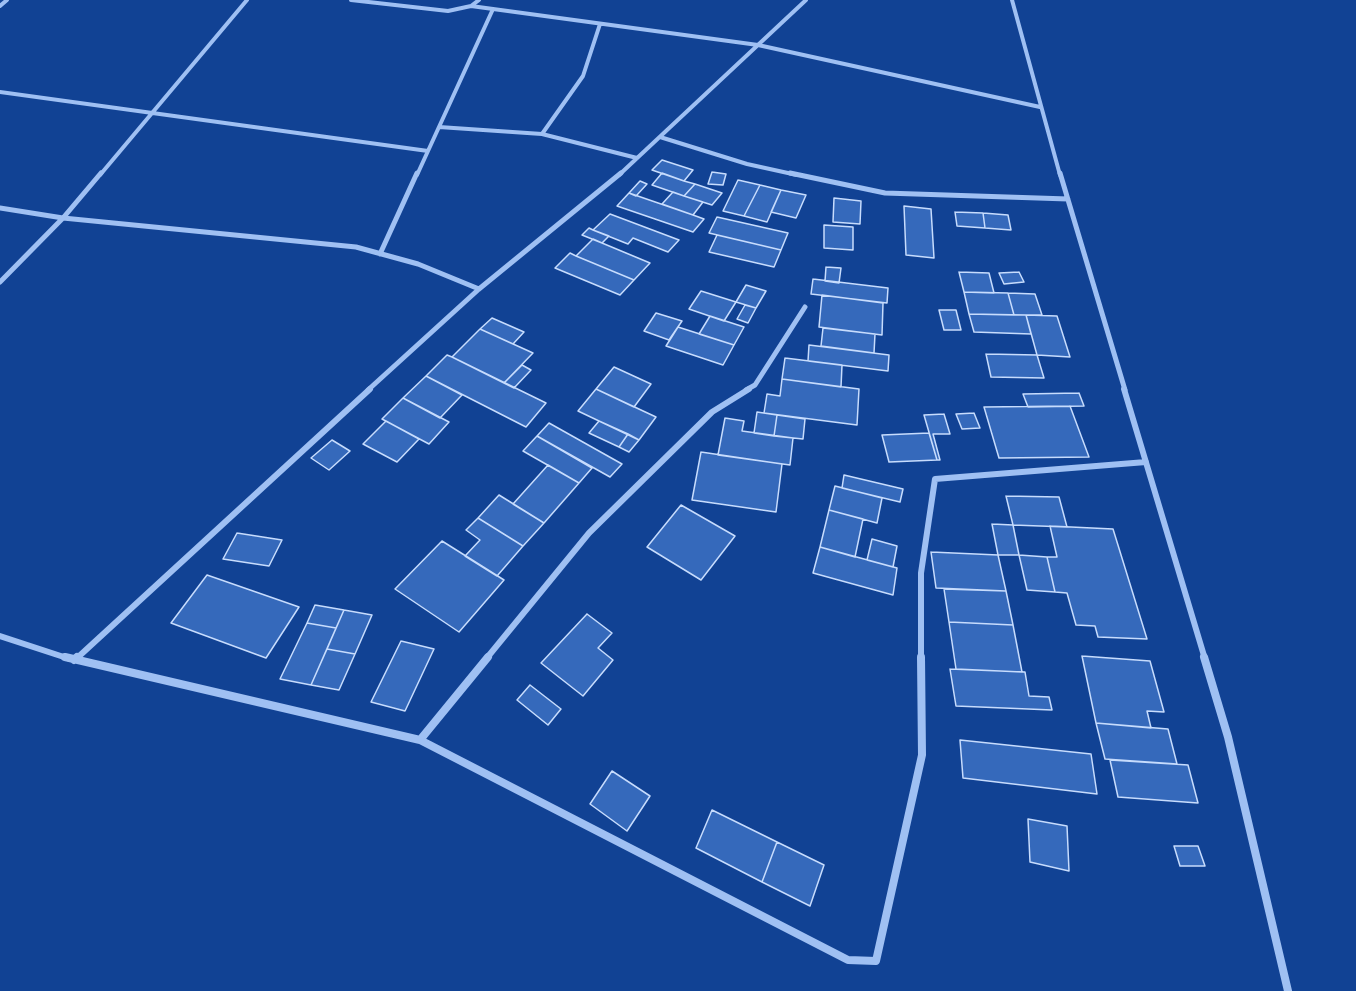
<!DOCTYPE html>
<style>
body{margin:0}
canvas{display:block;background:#114294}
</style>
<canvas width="1356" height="991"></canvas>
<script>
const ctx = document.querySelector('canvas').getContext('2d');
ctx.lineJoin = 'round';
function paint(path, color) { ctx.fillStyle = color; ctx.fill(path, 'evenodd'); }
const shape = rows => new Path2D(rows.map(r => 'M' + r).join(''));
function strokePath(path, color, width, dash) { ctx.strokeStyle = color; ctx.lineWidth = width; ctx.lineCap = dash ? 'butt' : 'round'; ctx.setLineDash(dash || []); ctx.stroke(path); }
const building = shape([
 [662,160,693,170,684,181,652,170,662,160],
 [712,172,726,174,723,185,708,184,712,172],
 [662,173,684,181,695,184,684,196,652,185,662,173],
 [738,180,760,185,744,216,723,211,738,180],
 [640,181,647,184,636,196,629,193,640,181],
 [695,184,722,193,712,205,684,196,695,184],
 [760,185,781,190,767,222,744,216,760,185],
 [781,190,806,195,796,218,771,212,781,190],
 [673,192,684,196,703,202,693,215,662,204,673,192],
 [629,193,693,215,704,219,693,232,617,206,629,193],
 [834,198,861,201,860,224,833,222,834,198],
 [904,206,931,209,934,258,906,255,904,206],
 [955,212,983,213,985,228,957,226,955,212],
 [983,213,1008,215,1011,230,985,228,983,213],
 [610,214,679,240,668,252,633,238,628,244,593,230,610,214],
 [717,217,788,233,781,250,709,233,717,217],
 [824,225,853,227,853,250,824,248,824,225],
 [589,228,593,230,609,236,602,243,582,235,589,228],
 [717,235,781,250,774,267,709,252,717,235],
 [593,239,602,243,650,263,634,280,576,256,593,239],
 [570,253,576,256,634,280,620,295,555,268,570,253],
 [826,267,841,268,839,283,825,281,826,267],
 [959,272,989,273,994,293,964,292,959,272],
 [1019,272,1024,282,1004,284,999,273,1019,272],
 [813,279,888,288,887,303,811,294,813,279],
 [746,285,766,291,756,308,736,302,746,285],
 [701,291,736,302,724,321,689,309,701,291],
 [964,292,1008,293,1014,315,969,314,964,292],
 [1008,293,1035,294,1042,315,1014,315,1008,293],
 [822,295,883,303,882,335,819,327,822,295],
 [745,305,756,308,748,323,737,319,745,305],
 [939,310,956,310,961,330,944,330,939,310],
 [656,313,682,321,669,340,644,331,656,313],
 [969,314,1026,315,1031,334,974,332,969,314],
 [1026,315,1057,316,1070,357,1037,355,1026,315],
 [710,316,744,327,734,345,699,334,710,316],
 [492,318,524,332,513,344,480,329,492,318],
 [678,327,734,345,723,365,666,346,678,327],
 [823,328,875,334,874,353,821,346,823,328],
 [480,329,533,353,504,383,452,357,480,329],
 [809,345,889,355,888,371,808,361,809,345],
 [986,354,1037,355,1044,378,991,377,986,354],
 [447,355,452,357,546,403,526,427,426,376,447,355],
 [785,358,842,365,841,387,782,379,785,358],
 [522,365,531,370,514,388,504,383,522,365],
 [614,367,651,384,634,407,596,389,614,367],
 [426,376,462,395,440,418,403,398,426,376],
 [782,379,859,389,857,425,764,413,767,394,780,396,782,379],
 [596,389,656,417,639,440,578,411,596,389],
 [1079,393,1084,406,1028,407,1023,394,1079,393],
 [403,398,449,422,429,444,382,419,403,398],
 [1070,406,1089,457,999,458,984,407,1070,406],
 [757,412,777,415,774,436,754,433,757,412],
 [974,413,980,428,962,429,956,414,974,413],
 [944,414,950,434,933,434,940,460,937,460,924,415,944,414],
 [777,415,805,419,803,439,774,436,777,415],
 [725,418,744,421,742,431,793,438,790,465,718,455,725,418],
 [386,421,419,439,397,462,363,444,386,421],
 [599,421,628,434,619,447,589,433,599,421],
 [549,423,622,464,610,477,537,436,549,423],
 [929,433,937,460,889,462,882,435,929,433],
 [628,434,639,440,629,452,619,447,628,434],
 [537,436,592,468,579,483,523,451,537,436],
 [332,440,350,451,329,470,311,458,332,440],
 [701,452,782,464,776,512,692,500,701,452],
 [548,465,579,483,544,523,513,504,548,465],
 [844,475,903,489,900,502,842,488,844,475],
 [835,486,882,498,877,523,829,510,835,486],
 [499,495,544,523,523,546,478,518,499,495],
 [1006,496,1059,497,1067,527,1013,525,1006,496],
 [681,505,735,536,701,580,647,547,681,505],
 [829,510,863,519,855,557,820,547,829,510],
 [478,518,523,546,497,576,465,556,480,540,466,530,478,518],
 [992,524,1013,525,1019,555,998,555,992,524],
 [1050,526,1113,529,1147,639,1098,637,1095,626,1076,625,1067,593,1055,592,1047,557,1057,557,1050,526],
 [237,533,282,540,269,566,223,559,237,533],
 [872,539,897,546,893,567,867,560,872,539],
 [442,541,504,580,459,632,395,589,442,541],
 [820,547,897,568,893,595,813,573,820,547],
 [931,552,998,555,1006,591,936,588,931,552],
 [1019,555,1047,557,1055,592,1027,590,1019,555],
 [207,575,299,607,266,658,171,623,207,575],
 [944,589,1006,591,1013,625,949,622,944,589],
 [315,605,344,610,336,628,307,623,315,605],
 [344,610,372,615,355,654,327,649,344,610],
 [587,614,612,633,598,648,613,660,583,696,541,663,587,614],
 [949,622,1013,625,1022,672,956,669,949,622],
 [307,623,336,628,311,685,280,679,307,623],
 [401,641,434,649,405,711,371,702,401,641],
 [327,649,355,654,339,690,311,685,327,649],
 [1082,656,1150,661,1164,712,1147,711,1151,728,1096,723,1082,656],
 [950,669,1025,672,1029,696,1049,697,1052,710,956,706,950,669],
 [530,685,561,709,548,725,517,700,530,685],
 [1096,723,1168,729,1177,764,1105,759,1096,723],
 [960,740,1091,754,1097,794,963,778,960,740],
 [1110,760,1188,765,1198,803,1118,797,1110,760],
 [612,771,650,796,627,831,590,804,612,771],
 [712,810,777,842,762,882,696,848,712,810],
 [1028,819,1067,826,1069,871,1030,862,1028,819],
 [777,842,824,865,810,906,762,882,777,842],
 [1174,846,1198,846,1205,866,1180,866,1174,846]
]);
paint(building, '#3569bb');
strokePath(building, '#c7dcfd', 1.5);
strokePath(shape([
 [351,0,448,11,471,6,758,45,1040,107],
 [1012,0,1060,175],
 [0,6,7,0],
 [471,6,479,0],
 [0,92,428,151],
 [439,127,542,134,637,158],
 [542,134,583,76,600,24],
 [660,137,747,164,797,175],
 [100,175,247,0],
 [417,175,493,9],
 [619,175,806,0]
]), '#9fc0f3', 4);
strokePath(shape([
 [790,173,885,193,1068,199],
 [1060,173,1125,390],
 [0,208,63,218,356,247,418,264,479,289],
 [380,254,417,173],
 [0,282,63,218,101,173],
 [368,390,479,289,621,173],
 [746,390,755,385,805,307]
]), '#9fc0f3', 5);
strokePath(shape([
 [1124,389,1205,659],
 [0,636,70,659],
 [76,659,370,389],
 [486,659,589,533,712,412,749,389],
 [921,659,921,573,935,479,1146,462]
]), '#9fc0f3', 6);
strokePath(shape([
 [65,657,420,740,848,960,876,961,922,755,921,657],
 [1204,657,1228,737,1288,991],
 [74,660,77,657],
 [420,740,488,657]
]), '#9fc0f3', 8);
</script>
